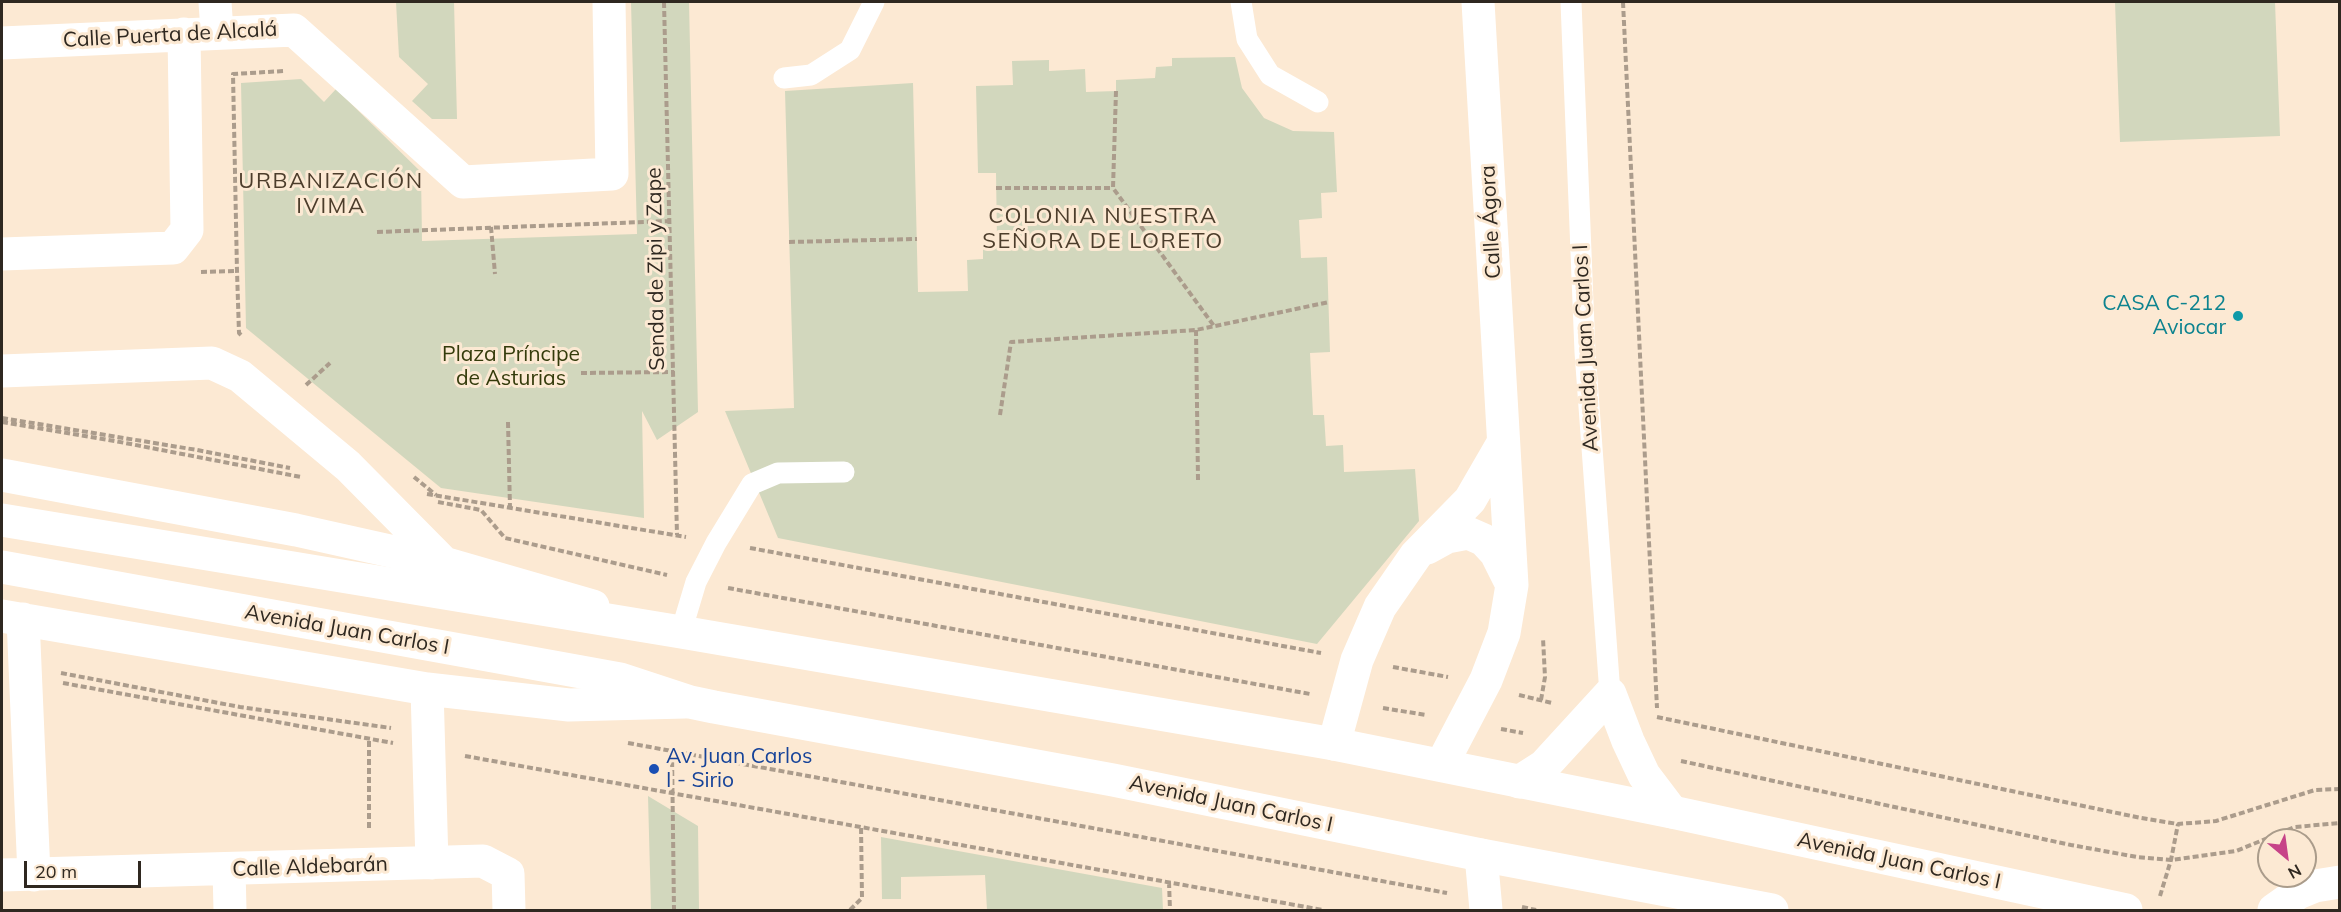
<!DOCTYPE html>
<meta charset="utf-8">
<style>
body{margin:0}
#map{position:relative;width:2341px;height:912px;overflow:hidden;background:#fce9d3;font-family:Mulish,sans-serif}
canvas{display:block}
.frame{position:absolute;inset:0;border:3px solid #2f2820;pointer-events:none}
.north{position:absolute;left:2257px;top:828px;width:60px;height:60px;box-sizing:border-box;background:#fce9d3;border:2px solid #aa9c8b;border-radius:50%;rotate:151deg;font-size:16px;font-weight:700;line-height:24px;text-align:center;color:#2f2820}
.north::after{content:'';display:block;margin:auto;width:21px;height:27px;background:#c74388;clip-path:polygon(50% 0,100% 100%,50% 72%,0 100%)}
.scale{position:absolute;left:24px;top:861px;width:117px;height:27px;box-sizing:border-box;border:3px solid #2f2820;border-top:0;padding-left:8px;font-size:18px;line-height:21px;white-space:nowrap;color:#2f2820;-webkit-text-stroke:4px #fce9d3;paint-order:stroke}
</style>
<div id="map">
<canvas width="2341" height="912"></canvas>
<div class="frame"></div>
<div class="north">N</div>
<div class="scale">20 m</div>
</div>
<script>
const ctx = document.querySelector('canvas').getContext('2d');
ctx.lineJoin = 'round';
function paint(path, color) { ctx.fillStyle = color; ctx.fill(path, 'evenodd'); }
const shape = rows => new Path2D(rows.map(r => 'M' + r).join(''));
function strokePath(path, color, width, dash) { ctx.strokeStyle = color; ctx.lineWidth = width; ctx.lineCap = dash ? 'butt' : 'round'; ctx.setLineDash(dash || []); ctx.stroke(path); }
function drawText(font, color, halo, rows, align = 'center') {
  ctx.font = font + ' Mulish,sans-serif'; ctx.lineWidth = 6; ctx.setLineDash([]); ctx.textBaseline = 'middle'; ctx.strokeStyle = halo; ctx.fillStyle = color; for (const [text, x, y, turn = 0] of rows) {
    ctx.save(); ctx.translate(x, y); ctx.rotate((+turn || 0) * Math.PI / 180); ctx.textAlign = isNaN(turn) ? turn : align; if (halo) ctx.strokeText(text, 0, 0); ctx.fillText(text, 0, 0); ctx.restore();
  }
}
paint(shape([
 [396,2,454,2,457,119,432,119,412,101,428,84,399,57],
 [631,2,689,2,698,412,657,440,642,411,644,518,441,488,246,328,241,83,301,79,324,102,336,89,421,172,422,241,637,234],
 [2115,2,2275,2,2280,136,2120,142],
 [1235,57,1242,88,1264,118,1293,131,1334,132,1337,192,1321,193,1322,218,1299,220,1301,258,1327,257,1330,352,1310,353,1313,415,1324,415,1326,446,1343,445,1344,472,1415,469,1419,521,1317,644,778,538,725,411,794,408,785,91,913,83,918,292,968,291,967,260,983,259,983,241,997,240,996,173,978,173,976,86,1013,85,1012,61,1049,60,1049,71,1085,69,1086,92,1116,91,1116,80,1155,78,1156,67,1172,66,1172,58],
 [648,796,698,826,699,910,651,910],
 [881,837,1162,888,1163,910,987,910,985,875,901,877,901,899,882,899]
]), '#d2d7bd');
strokePath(shape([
 [664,2,677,535],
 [1623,2,1657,708],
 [1116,91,1113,188,1214,326],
 [996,188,1113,188],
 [491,227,495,274],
 [377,232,670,221],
 [789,242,917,239],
 [201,272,237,271],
 [1196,330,1198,480],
 [241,335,239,333,237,271,233,74,284,71],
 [581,373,674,372],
 [306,385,330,363],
 [1000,415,1011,342,1196,330,1329,302],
 [2,418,197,450,290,468],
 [2,422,115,441,301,477],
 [508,422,510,508],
 [414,477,436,495],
 [427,494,686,537],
 [438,502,481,510,505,538,667,575],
 [750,548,1321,653],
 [728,588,1310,694],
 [1393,667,1448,677],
 [61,673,240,707,391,728],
 [63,683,393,743],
 [1519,695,1552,703],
 [1541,700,1545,677,1543,638],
 [1383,708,1426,715],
 [1657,717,2141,818,2178,824,2216,821,2315,790,2340,789],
 [1501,729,1523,733],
 [628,743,1447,893],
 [672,752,674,910],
 [465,756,1323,910],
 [1681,761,2071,845,2137,857,2171,860,2236,851,2295,827,2340,823],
 [369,828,369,739],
 [1169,882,1170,910],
 [2160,896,2171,860,2178,824],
 [1522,907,1536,910],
 [850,910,862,898,861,826]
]), '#ab9c8c', 4, [6, 3]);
strokePath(shape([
 [1241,2,1247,39,1270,75,1318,102],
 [1571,2,1585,352,1610,694],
 [784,78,811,75,850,50,874,2],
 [681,632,696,582,716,543,752,484,778,473,844,472]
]), '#fff', 21);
strokePath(shape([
 [215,2,217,32],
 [2,43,294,30,463,182,612,174,609,2],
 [2,254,173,248,187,230,184,34],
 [2,371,212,363,240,376,348,466,444,563],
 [2,475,296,530,444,563,593,606],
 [1427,548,1447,537,1468,533,1484,540,1496,553,1510,581],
 [2,616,427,689,569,705,685,702],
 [23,619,34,875],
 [427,689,432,863],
 [1334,744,1357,660,1380,607,1416,555,1470,500,1503,443],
 [1442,764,1486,680,1504,633,1512,585,1478,2],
 [1519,782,1544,766,1610,694,1628,741,1644,775,1672,812],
 [1481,855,1486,910],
 [229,869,230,910],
 [2,875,483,861,508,874,509,910]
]), '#fff', 33);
strokePath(shape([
 [2,520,681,632,1334,744,1672,812,2126,910],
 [2,567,620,679,690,702,714,707,1113,780,1481,855,1772,910],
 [2274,910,2298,893,2315,886,2340,882]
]), '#fff', 33);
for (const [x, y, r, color] of [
 [2238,316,6,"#0f9aa8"],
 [654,769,6,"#1a4fb4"]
]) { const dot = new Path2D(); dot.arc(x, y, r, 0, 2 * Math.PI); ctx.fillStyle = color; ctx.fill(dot); strokePath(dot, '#fce9d3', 2); }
drawText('21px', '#2f2820', '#fce9d3', [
 ["Calle Puerta de Alcalá",170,35,-3],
 ["Calle Ágora",1491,222,-93],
 ["Senda de Zipi y Zape",656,269,-91],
 ["Avenida Juan Carlos I",1586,348,-93],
 ["Avenida Juan Carlos I",347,630,10],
 ["Avenida Juan Carlos I",1231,804,12],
 ["Avenida Juan Carlos I",1899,861,12],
 ["Calle Aldebarán",310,867,-2]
]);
drawText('21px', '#0d838f', '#fce9d3', [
 ["CASA C-212",2226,304],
 ["Aviocar",2226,328]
], 'right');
drawText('21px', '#343b0b', '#fce9d3', [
 ["Plaza Príncipe",511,355],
 ["de Asturias",511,379]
]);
drawText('21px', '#164399', '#fce9d3', [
 ["Av. Juan Carlos",666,757],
 ["I - Sirio",666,781]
], 'left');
ctx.letterSpacing = '1.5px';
drawText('22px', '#4c3d2b', '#fce9d3', [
 ["URBANIZACIÓN",331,181],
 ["IVIMA",331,206],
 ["COLONIA NUESTRA",1103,216],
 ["SEÑORA DE LORETO",1103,241]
]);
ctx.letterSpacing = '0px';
</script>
